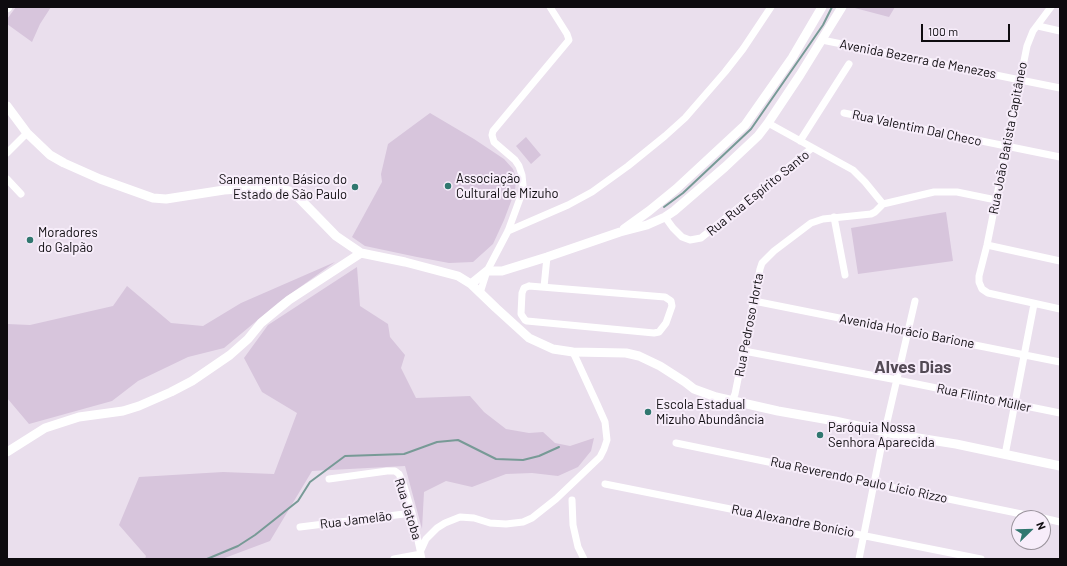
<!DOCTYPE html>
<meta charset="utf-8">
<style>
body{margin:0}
#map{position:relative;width:1067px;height:566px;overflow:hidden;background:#eadfed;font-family:Barlow,sans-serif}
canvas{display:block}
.frame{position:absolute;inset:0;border:8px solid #0e0b0f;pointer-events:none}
.north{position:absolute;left:1011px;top:510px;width:40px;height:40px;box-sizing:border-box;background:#f7edfa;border:1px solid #9a939c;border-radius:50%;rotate:67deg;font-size:11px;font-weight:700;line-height:16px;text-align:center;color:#0e0b0f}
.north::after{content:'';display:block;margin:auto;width:14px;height:18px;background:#30776f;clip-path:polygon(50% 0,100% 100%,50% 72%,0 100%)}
.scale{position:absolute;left:921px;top:24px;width:89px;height:18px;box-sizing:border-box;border:2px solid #0e0b0f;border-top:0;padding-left:5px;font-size:12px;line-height:14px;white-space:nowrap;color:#0e0b0f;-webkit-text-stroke:3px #f7edfa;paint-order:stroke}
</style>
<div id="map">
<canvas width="1067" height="566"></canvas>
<div class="frame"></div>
<div class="north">N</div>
<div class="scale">100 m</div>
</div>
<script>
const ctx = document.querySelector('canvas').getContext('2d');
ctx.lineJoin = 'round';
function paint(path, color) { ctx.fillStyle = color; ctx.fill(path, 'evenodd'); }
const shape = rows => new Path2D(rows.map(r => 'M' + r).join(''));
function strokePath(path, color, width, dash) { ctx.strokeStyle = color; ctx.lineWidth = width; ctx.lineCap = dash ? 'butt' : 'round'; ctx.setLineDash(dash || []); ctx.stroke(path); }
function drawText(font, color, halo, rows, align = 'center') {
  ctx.font = font + ' Barlow,sans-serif'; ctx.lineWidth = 4; ctx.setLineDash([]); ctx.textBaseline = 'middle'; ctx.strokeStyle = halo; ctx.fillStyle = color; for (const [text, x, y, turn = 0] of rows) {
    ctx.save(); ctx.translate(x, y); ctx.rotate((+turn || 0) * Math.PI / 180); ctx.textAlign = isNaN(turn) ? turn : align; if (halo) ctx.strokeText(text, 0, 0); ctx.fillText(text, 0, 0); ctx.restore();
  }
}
paint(shape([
 [16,7,51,7,40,24,32,42,7,24,7,19],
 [851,7,895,7,889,17],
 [430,113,474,139,504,159,513,169,516,178,515,191,504,220,493,244,473,262,449,263,417,257,365,246,352,237,382,182,381,174,388,144],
 [526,137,541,155,531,164,516,146],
 [946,212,953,261,858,274,851,228],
 [335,262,278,303,224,348,188,357,138,381,112,401,29,424,7,398,7,324,30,325,113,306,127,286,171,323,203,326,241,303],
 [357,267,360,306,388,324,390,337,405,355,401,368,416,398,470,396,484,412,506,429,529,433,543,432,555,443,570,446,594,438,591,451,578,467,558,476,532,473,506,474,472,487,446,481,424,492,422,529,405,466,312,471,270,541,222,559,145,559,146,556,119,525,139,477,223,472,274,474,297,413,262,392,244,358,268,325]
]), '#d7c5dc');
strokePath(shape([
 [664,207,683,193,751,129,823,25,832,7],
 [207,559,238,546,255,535,298,501,310,482,345,456,404,454,437,442,458,440,496,459,523,460,539,456,559,447]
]), '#779a96', 2);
strokePath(shape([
 [1051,7,1033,31,1027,46,987,245,979,276,979,282,982,289,988,293,1060,309],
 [1038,26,1060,31],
 [822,40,1060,88],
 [844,113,1060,157],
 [768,123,853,170,865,182,883,204],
 [800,141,849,64],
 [7,153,27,133],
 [7,179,21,194],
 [665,217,673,228,682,237,690,240,701,238,812,148],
 [834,217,845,275],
 [508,231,568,205,592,192,628,166,665,136,685,118,725,72,743,49,771,7],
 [987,245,1060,261],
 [529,286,665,297,671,301,672,306,666,323,659,332,654,333,527,321,525,320,521,314,522,293,524,288,529,286],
 [544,287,547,257],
 [480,293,487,271,508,231,522,193,523,185,522,175,519,166,515,160,494,142,492,135,493,131,569,40,567,34,550,7],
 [754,301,1060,362],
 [744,351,897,380,1060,413],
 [732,401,735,394,760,269,762,263,774,251,811,223,823,219,871,214,875,212,883,204,934,192,957,192,996,200],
 [676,443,1041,518],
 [1005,455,1034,304],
 [329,479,387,471,395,471,399,474,403,483,412,513,422,559],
 [605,484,981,559],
 [572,500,573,525,578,547,584,559],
 [1043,518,1060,522],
 [300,527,412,513],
 [421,550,426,539,437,528,445,523,460,517,474,518,490,523,506,524,523,522,532,518,556,499,600,457,604,449,607,440,605,422,597,404,573,352],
 [394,559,421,554],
 [859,559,881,448,915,301]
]), '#fff', 7);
strokePath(shape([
 [7,8,8,7],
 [7,106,27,133,50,155,64,163,100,179,153,198,166,199,224,190,253,188,279,189,289,191,299,198,336,236,361,253,405,262,458,276,471,284,496,308,529,338,553,349,573,352,626,353,639,356,660,366,685,382,694,389,716,397,778,411,835,421,899,435,956,444,1060,466],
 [624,229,649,211,676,189,745,125,792,58,822,7],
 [471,284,487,271,502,271,547,257,620,232,647,225,665,217,674,211,725,167,758,136,768,123,800,75,842,7],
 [7,452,45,428,79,417,123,411,139,406,171,392,192,381,230,355,248,339,261,323,289,300,361,253]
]), '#fff', 9);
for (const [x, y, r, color] of [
 [448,186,4,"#30776f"],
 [355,187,4,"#30776f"],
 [30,240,4,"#30776f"],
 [648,412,4,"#30776f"],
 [820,435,4,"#30776f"]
]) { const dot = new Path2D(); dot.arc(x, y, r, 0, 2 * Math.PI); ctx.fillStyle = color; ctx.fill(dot); strokePath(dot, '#f7edfa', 1.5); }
drawText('13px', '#0e0b0f', '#f7edfa', [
 ["Avenida Bezerra de Menezes",918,59,11],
 ["Rua Valentim Dal Checo",917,128,12],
 ["Rua João Batista Capitâneo",1008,138,-79],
 ["Rua Rua Espírito Santo",758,193,-39],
 ["Rua Pedroso Horta",749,325,-79],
 ["Avenida Horácio Barione",907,331,11],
 ["Rua Filinto Müller",984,398,12],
 ["Rua Reverendo Paulo Lício Rizzo",859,480,12],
 ["Rua Jatoba",408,509,73],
 ["Rua Jamelão",356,520,-7],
 ["Rua Alexandre Bonício",793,521,11]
]);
drawText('13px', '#0e0b0f', '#f7edfa', [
 ["Associação",456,179],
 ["Cultural de Mizuho",456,194],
 ["Saneamento Básico do",347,180,"right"],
 ["Estado de São Paulo",347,195,"right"],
 ["Moradores",38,233],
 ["do Galpão",38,248],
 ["Escola Estadual",656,405],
 ["Mizuho Abundância",656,420],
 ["Paróquia Nossa",828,428],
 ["Senhora Aparecida",828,443]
], 'left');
drawText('bold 17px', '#534a55', '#f7edfa', [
 ["Alves Dias",913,367]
]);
</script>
